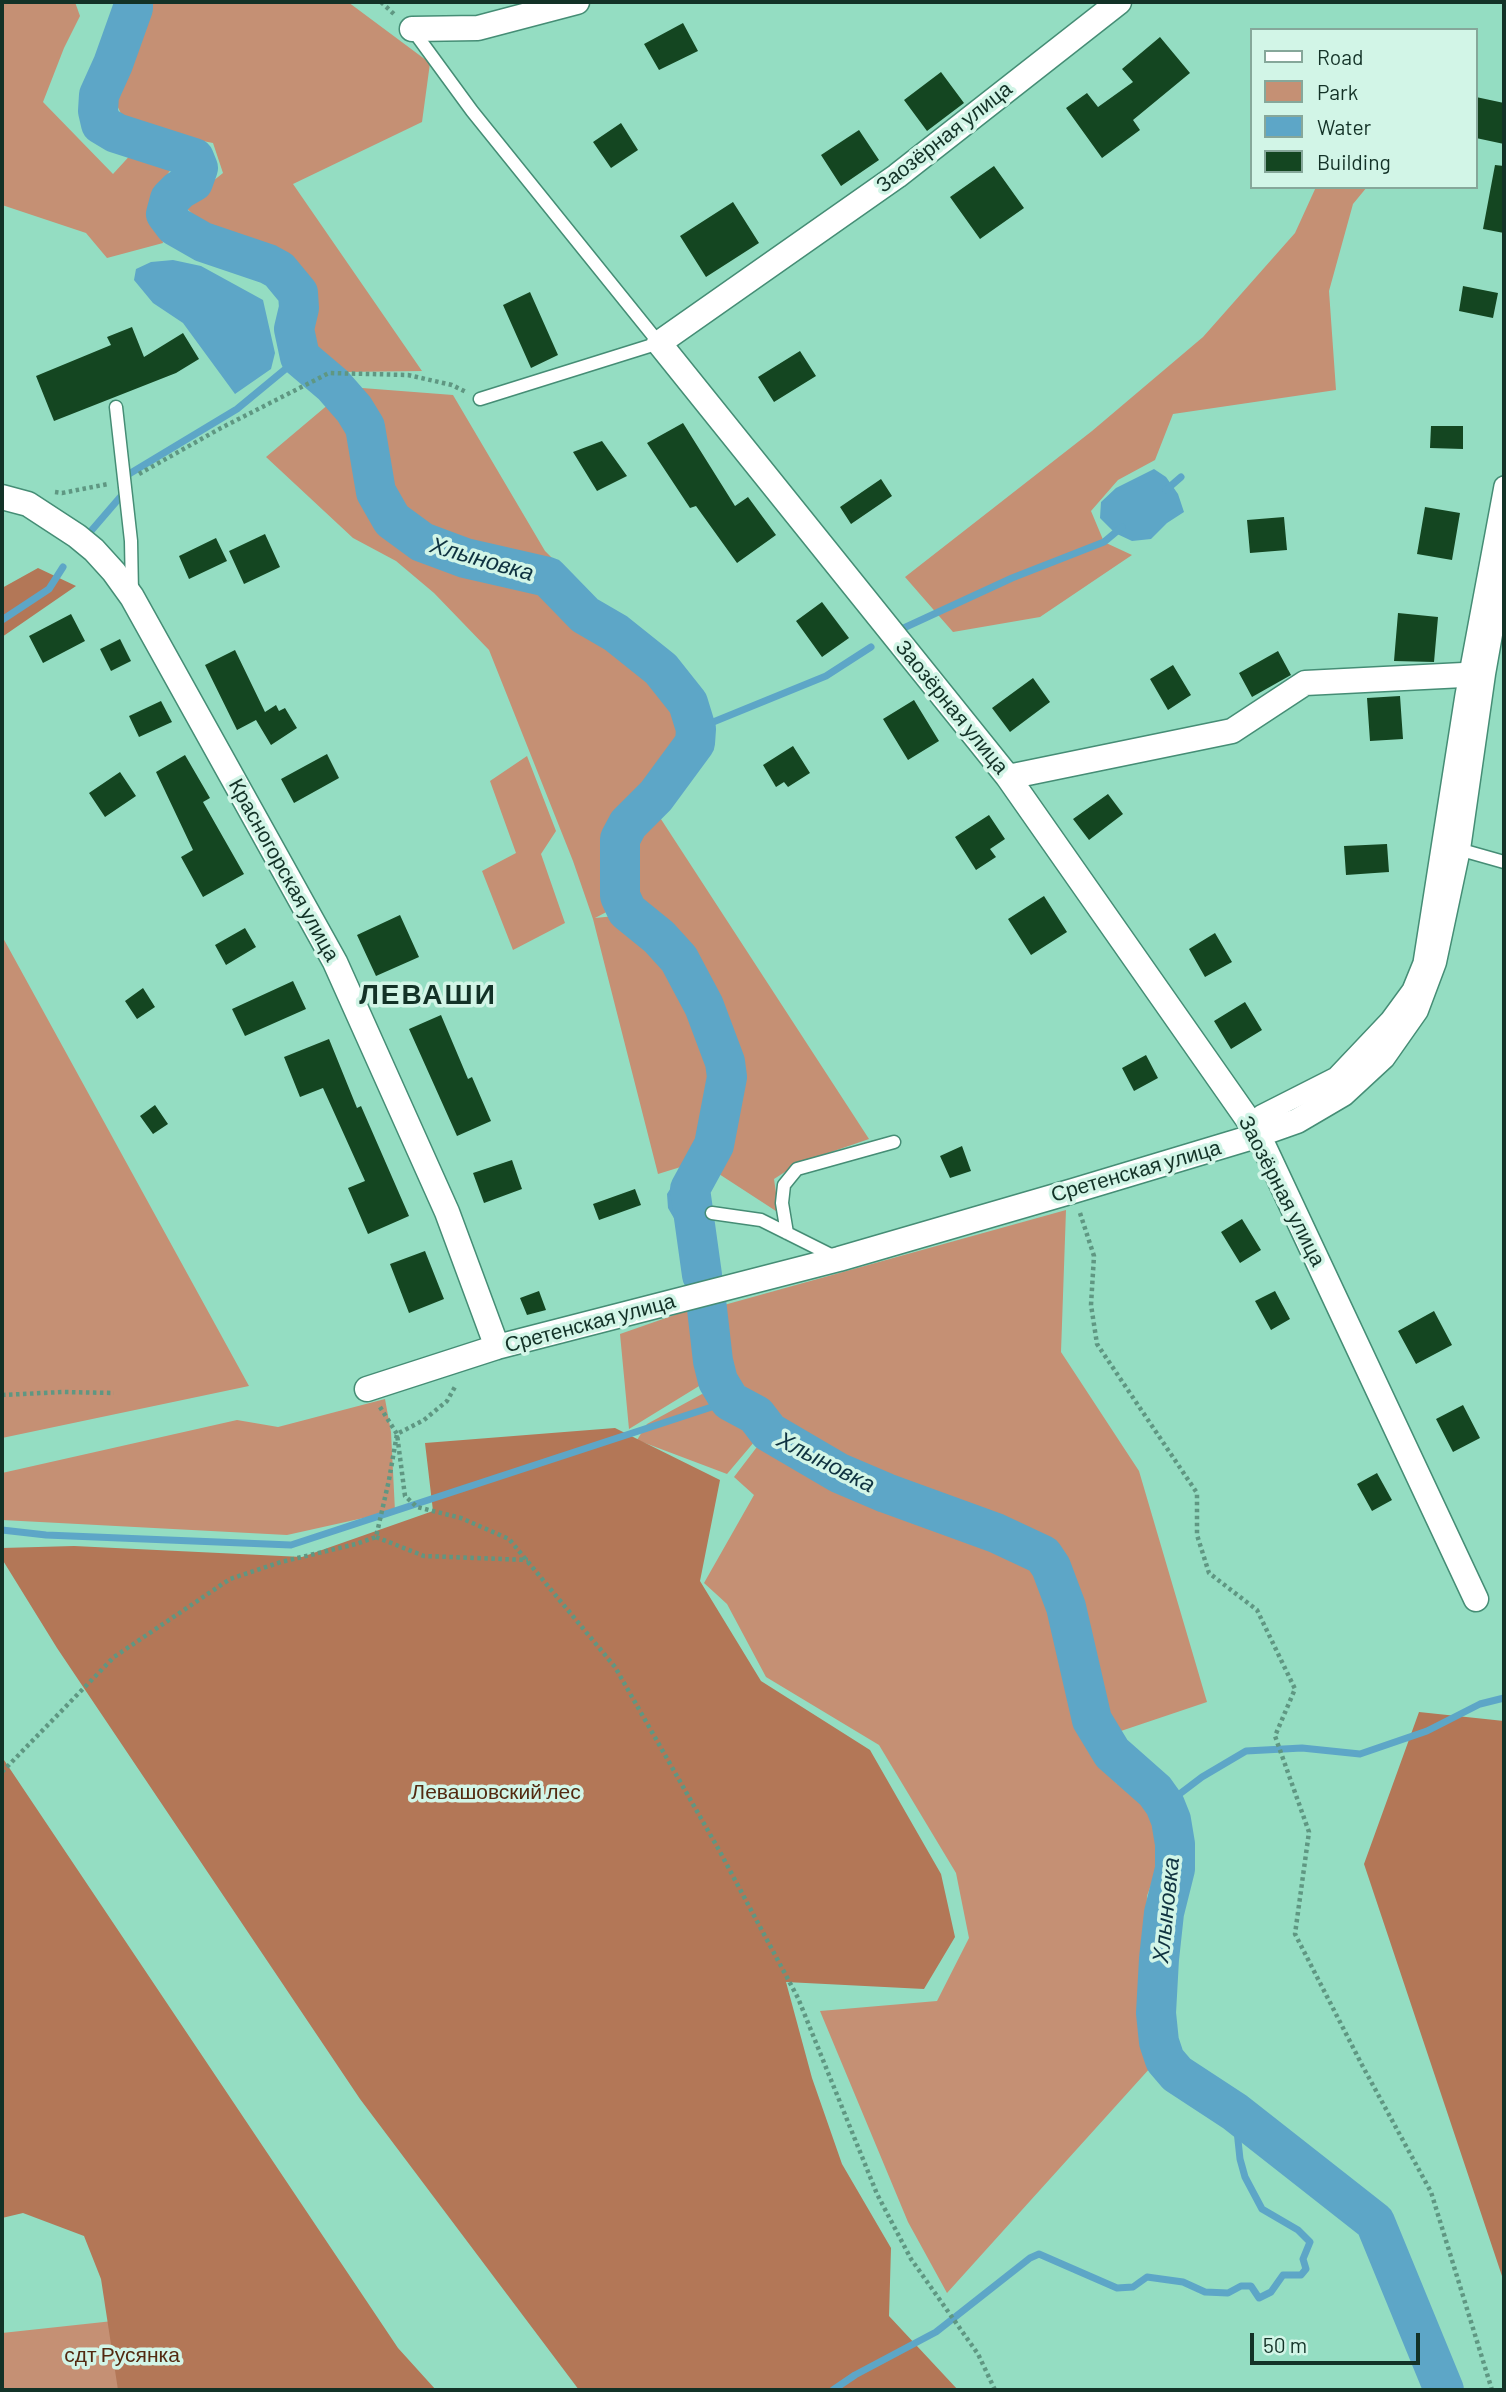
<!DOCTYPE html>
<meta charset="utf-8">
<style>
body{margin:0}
#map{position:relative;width:1506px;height:2392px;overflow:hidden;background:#94ddc2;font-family:Barlow,sans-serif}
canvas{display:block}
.frame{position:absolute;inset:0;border:4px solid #133227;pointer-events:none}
.legend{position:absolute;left:1250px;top:28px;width:228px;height:161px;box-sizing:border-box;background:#d2f5e7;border:2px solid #86a79a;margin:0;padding:9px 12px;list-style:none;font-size:21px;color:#133227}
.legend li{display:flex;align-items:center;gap:14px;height:35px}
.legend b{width:35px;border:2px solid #86a79a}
.scale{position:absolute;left:1250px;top:2333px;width:170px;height:32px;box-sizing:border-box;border:4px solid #133227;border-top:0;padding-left:9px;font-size:21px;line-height:24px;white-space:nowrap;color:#133227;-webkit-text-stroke:5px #d2f5e7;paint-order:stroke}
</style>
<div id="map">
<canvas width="1506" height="2392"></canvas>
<div class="frame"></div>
<ul class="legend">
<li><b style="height:9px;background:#fff"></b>Road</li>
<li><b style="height:19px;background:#c59074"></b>Park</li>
<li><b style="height:19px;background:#5da6c7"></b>Water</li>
<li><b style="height:19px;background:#144621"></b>Building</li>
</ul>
<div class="scale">50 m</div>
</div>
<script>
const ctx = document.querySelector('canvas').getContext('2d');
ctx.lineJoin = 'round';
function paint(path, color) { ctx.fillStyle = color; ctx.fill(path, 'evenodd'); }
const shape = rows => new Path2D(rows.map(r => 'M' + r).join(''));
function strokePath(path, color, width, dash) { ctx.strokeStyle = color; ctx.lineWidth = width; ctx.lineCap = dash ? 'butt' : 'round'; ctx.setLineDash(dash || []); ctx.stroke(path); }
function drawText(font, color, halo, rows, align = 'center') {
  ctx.font = font + ' Barlow,sans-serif'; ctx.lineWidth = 7; ctx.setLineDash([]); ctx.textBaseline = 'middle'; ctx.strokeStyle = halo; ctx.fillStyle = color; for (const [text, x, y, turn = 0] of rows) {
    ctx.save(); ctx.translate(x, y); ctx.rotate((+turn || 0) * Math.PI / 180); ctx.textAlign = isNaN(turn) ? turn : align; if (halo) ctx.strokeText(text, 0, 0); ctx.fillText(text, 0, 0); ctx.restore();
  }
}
paint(shape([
 [2,2,75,2,80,16,64,48,43,102,113,174,135,150,175,164,152,195,163,243,107,258,86,233,2,205],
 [151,2,348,2,430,63,422,122,293,184,422,371,343,372,326,365,311,343,282,262,212,232,183,205,223,173,213,143,127,126,112,95],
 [1316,187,1367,187,1353,204,1329,291,1336,390,1173,414,1155,460,1118,480,1091,511,1104,542,1132,555,1040,617,953,632,905,577,1092,431,1203,337,1295,233],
 [349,387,453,395,545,551,627,632,674,696,687,734,608,830,616,907,595,918,615,916,661,948,687,979,715,1056,720,1090,704,1139,700,1161,658,1174,593,919,573,861,489,650,434,593,396,561,353,538,266,457],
 [527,756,556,831,541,854,565,923,513,950,482,871,516,853,490,781],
 [657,813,869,1139,799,1163,774,1179,779,1213,719,1174,733,1060,686,953,633,905,638,828],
 [2,936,249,1386,2,1438],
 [1066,1210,1061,1352,1139,1471,1207,1702,1112,1734,1069,1580,1053,1548,942,1506,797,1443,730,1371,724,1305],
 [703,1305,704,1383,629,1429,620,1334],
 [702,1394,730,1401,760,1435,727,1474,637,1440,647,1424],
 [385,1399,391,1432,395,1511,287,1535,2,1520,2,1473,237,1420,278,1427],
 [763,1439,873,1506,899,1505,942,1530,973,1531,1008,1547,1036,1563,1056,1601,1063,1637,1078,1688,1079,1716,1089,1740,1116,1783,1151,1801,1163,1851,1147,1896,1144,1984,1151,2067,947,2293,908,2222,820,2011,937,2001,969,1938,956,1873,879,1745,766,1677,727,1604,704,1583,754,1495,734,1477],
 [150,2317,167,2390,2,2390,2,2333]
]), '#c59074');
paint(shape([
 [38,568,76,586,2,637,2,588],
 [615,1428,720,1480,700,1581,761,1681,870,1750,941,1874,955,1937,924,1989,786,1982,812,2078,842,2164,891,2248,889,2316,958,2390,579,2390,360,2099,57,1648,2,1559,2,1548,74,1546,302,1557,433,1511,425,1443],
 [1419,1712,1504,1721,1504,2282,1364,1864],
 [2,1757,398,2348,436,2390,118,2390,101,2279,84,2236,23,2213,2,2218]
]), '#b37757');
paint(shape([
 [173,260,201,266,263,300,275,353,271,369,235,394,183,323,153,303,134,280,136,269,151,262],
 [1154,469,1166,477,1178,494,1184,512,1167,523,1151,539,1132,541,1115,533,1100,518,1101,502,1116,488],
 [689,1174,699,1176,697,1209,700,1227,697,1242,679,1251,685,1227,675,1220,668,1208,667,1194,672,1186,680,1182,687,1182]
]), '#5da6c7');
strokePath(shape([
 [129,474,237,409,300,357],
 [1166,490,1181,477],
 [91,531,122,495],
 [2,620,49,589,63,567],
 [895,632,1012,578,1104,542,1122,527],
 [696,729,826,676,871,647],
 [2,1530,46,1535,291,1545,730,1401],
 [1165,1805,1202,1777,1246,1751,1302,1748,1360,1754,1427,1731,1480,1704,1504,1698],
 [833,2390,855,2375,936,2332,1030,2258,1039,2254,1117,2288,1133,2287,1147,2277,1183,2282,1205,2292,1228,2293,1241,2286,1251,2286,1259,2298,1271,2292,1283,2275,1301,2275,1306,2269,1303,2259,1310,2242,1298,2230,1262,2209,1245,2177,1240,2159,1235,2112]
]), '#5da6c7', 7);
strokePath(shape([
 [133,2,133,8,113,64,99,95,98,111,101,124,116,133,194,158,198,168,193,182,179,190,170,199,166,214,175,226,203,242,268,264,279,270,298,293,299,308,294,329,300,357,333,385,354,409,365,427,376,492,392,520,422,542,465,558,548,577,585,615,616,633,661,669,688,703,696,729,695,743,656,796,628,824,620,839,620,896,627,911,659,937,679,959,704,1006,725,1062,727,1077,714,1145,690,1189,702,1275],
 [706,1300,713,1361,718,1381,730,1401,756,1415,769,1432,839,1473,886,1493,996,1533,1043,1555,1051,1567,1066,1607,1092,1720,1112,1753,1155,1791,1165,1805,1171,1820,1175,1844,1175,1869,1164,1913,1159,1959,1156,2013,1159,2042,1165,2060,1177,2074,1235,2112,1375,2222,1444,2390]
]), '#5da6c7', 40);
paint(shape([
 [683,23,698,51,659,70,644,44],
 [1160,37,1190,73,1133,120,1140,130,1102,158,1066,108,1087,93,1098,107,1133,82,1122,69],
 [941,72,964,103,927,131,904,100],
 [1476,97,1504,103,1504,144,1476,138],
 [621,123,638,150,611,168,593,142],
 [859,130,879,160,841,186,821,155],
 [1495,165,1504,166,1504,233,1483,229],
 [994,166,1024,208,980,239,950,197],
 [733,202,759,243,706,277,680,236],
 [1463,286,1498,293,1493,318,1459,311],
 [530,292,558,355,531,368,503,305],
 [132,327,144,357,183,333,199,359,176,373,54,421,36,376,111,345,107,337],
 [800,351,816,376,774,402,758,377],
 [683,423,735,506,748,497,776,535,737,563,696,506,690,508,647,443],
 [1431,426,1463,426,1463,449,1430,448],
 [602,441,627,476,597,491,573,452],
 [881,479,892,496,851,524,840,507],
 [1425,507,1460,513,1452,560,1417,554],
 [1284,517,1287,550,1250,553,1247,520],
 [265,534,280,567,244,584,229,551],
 [216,538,227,561,189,579,179,556],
 [822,602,849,638,822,657,796,621],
 [1398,613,1438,617,1434,662,1394,661],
 [71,614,85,641,43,663,29,636],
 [120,639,131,661,111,671,100,649],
 [235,650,265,712,276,705,279,711,285,708,297,728,271,745,256,720,237,730,205,665],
 [1278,651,1291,675,1252,697,1239,673],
 [1173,665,1191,695,1168,710,1150,679],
 [1033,678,1050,702,1010,732,992,708],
 [1400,696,1403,739,1370,741,1367,698],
 [914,700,939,741,908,760,883,719],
 [161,701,172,722,139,737,129,716],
 [793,746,810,773,788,787,784,782,776,787,763,765],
 [327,754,339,778,294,803,281,779],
 [185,755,210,798,203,802,244,874,203,897,181,857,193,850,156,772],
 [120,772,136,796,105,817,89,793],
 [1108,794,1123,814,1089,840,1073,819],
 [989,815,1005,839,990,849,996,857,976,870,955,837],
 [1387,844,1389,872,1346,875,1344,846],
 [1044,896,1067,932,1031,955,1008,919],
 [400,915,419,957,376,976,357,935],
 [245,928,256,947,226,965,215,945],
 [1215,933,1232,962,1205,977,1189,949],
 [293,981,306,1009,245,1036,232,1009],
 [143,988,155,1007,137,1019,125,1001],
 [1245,1002,1262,1030,1231,1049,1214,1021],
 [441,1015,468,1079,472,1077,491,1121,457,1136,409,1029],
 [329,1039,357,1108,361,1106,409,1216,368,1234,348,1188,365,1181,323,1088,300,1097,284,1057],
 [1146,1055,1158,1078,1134,1091,1122,1068],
 [155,1105,168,1124,153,1134,140,1116],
 [962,1146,971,1171,950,1178,940,1156],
 [512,1160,522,1189,484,1203,473,1173],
 [635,1189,641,1205,599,1220,593,1204],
 [1242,1219,1261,1250,1240,1263,1221,1232],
 [425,1251,444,1299,409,1313,390,1264],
 [539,1291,546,1310,527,1315,520,1298],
 [1275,1291,1290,1319,1271,1330,1255,1301],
 [1434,1311,1452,1345,1416,1364,1398,1331],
 [1463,1405,1480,1438,1453,1452,1436,1419],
 [1377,1473,1392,1500,1372,1511,1357,1484]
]), '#144621');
const service = shape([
 [412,29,472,111,659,343,480,399],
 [116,407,131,541,132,593],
 [1458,849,1504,862],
 [712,1213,761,1220,835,1257],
 [787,1233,782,1203,784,1185,797,1169,894,1142]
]);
const pedestrian = shape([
 [1261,1115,1336,1077,1390,1020,1412,990,1423,963,1465,695,1504,486]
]);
const minor = shape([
 [1119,2,897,176,659,343,1008,777,1258,1134,1476,1599],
 [412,29,478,28,577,2],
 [2,497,28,504,77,536,94,550,114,572,132,597,335,962,447,1212,497,1347],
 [1008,777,1232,731,1305,683,1483,674],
 [367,1389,497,1347,839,1259,1073,1191,1246,1139,1297,1121,1343,1094,1383,1057,1416,1010,1434,962,1458,849,1483,674,1504,555]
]);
strokePath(service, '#458d75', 15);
strokePath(pedestrian, '#458d75', 22);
strokePath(minor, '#458d75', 27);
strokePath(shape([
 [381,2,395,15],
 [139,474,221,428,329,373,408,375,452,385,466,392],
 [55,492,62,493,108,484],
 [1080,1213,1094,1256,1091,1305,1097,1344,1197,1493,1197,1535,1209,1573,1257,1610,1295,1689,1275,1736,1309,1832,1295,1934,1362,2065,1431,2192,1492,2390],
 [2,1395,63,1392,114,1393],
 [380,1407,397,1434,405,1496,417,1507,461,1518,509,1539,615,1667,719,1850,798,1998,877,2194,911,2259,978,2354,995,2390],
 [376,1537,424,1556,528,1560],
 [2,1772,114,1657,230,1579,281,1562,356,1544,376,1537,389,1480,397,1434,424,1420,447,1401,456,1385]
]), '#5f9782', 4.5, [3.5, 3.5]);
strokePath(service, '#fff', 12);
strokePath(pedestrian, '#fff', 19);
strokePath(minor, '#fff', 24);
drawText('21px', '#133227', '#d2f5e7', [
 ["Заозёрная улица",944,137,-38],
 ["Заозёрная улица",952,707,51],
 ["Красногорская улица",284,870,61],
 ["Сретенская улица",1136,1171,-16],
 ["Заозёрная улица",1282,1191,63],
 ["Сретенская улица",590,1323,-15]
]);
drawText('21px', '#532a11', '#d2f5e7', [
 ["Левашовский лес",496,1792],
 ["сдт Русянка",122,2355]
]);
drawText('italic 23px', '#0f3240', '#d2f5e7', [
 ["Хлыновка",482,559,16],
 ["Хлыновка",826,1462,27],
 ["Хлыновка",1166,1910,-84]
]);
ctx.letterSpacing = '2px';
drawText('bold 28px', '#133227', '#d2f5e7', [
 ["ЛЕВАШИ",428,995]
]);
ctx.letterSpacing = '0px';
</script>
